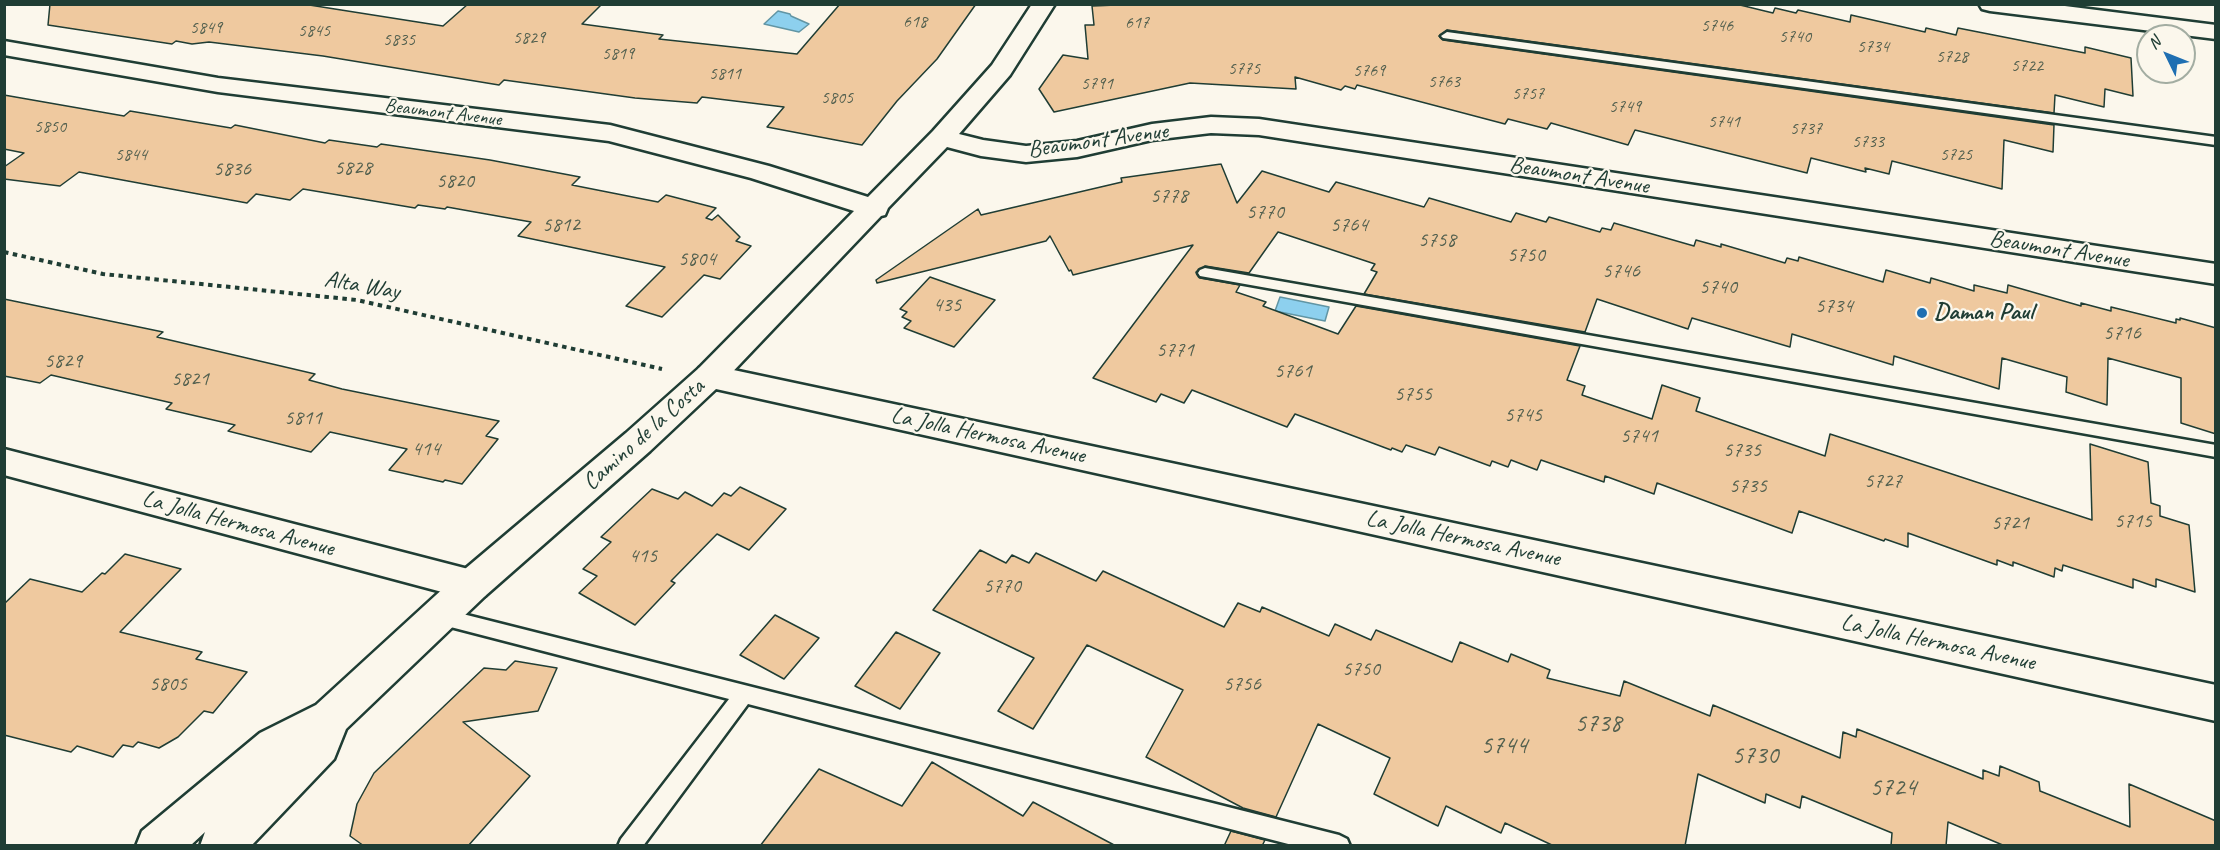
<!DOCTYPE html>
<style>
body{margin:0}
#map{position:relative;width:2220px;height:850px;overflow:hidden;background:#fbf7ec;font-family:Caveat,sans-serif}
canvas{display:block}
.frame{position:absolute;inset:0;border:6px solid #1f3d34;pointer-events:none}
.north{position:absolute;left:2136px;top:24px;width:60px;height:60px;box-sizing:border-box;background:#fbf7ec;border:2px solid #a3ada2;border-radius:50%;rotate:313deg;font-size:16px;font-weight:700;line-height:24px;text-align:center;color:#1f3d34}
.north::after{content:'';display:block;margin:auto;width:21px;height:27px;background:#1f6fb2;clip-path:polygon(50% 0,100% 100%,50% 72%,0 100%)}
</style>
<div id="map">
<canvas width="2220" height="850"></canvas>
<div class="frame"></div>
<div class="north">N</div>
</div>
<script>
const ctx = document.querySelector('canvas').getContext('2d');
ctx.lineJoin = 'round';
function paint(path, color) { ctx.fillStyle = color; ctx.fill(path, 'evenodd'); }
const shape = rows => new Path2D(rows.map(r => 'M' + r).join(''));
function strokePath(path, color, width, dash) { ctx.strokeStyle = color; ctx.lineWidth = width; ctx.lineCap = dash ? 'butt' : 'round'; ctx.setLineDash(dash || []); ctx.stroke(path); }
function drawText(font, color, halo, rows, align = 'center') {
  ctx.font = font + ' Caveat,sans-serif'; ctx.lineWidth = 4.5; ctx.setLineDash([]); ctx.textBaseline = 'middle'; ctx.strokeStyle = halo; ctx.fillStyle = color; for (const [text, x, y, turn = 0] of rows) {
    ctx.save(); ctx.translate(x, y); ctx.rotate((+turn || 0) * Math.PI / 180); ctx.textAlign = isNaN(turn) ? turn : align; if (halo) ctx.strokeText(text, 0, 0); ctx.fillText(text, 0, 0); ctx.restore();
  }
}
const water = shape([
 [778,11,790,14,791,16,809,24,799,32,764,24,778,11],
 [1280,297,1329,307,1325,321,1275,311,1280,297]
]);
paint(water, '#8dd0ee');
strokePath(water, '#6195a4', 1.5);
const building = shape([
 [50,4,303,4,443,26,468,4,602,4,582,24,663,35,659,39,797,54,840,4,976,4,937,59,897,101,862,145,767,127,784,107,702,97,697,103,635,98,504,80,499,85,323,56,209,42,192,44,176,41,172,44,48,25,50,4],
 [1141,4,1736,4,1773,13,1775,8,1796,13,1798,10,1850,22,1851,15,1925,32,1926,28,1956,35,1958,28,2085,53,2085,47,2131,58,2133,96,2105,89,2104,107,2055,95,2054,113,1447,30,1439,36,1443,40,2054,125,2053,152,2004,140,2002,189,1892,161,1889,174,1865,168,1866,172,1811,158,1807,173,1635,130,1628,145,1551,123,1547,129,1508,119,1505,124,1357,85,1355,89,1345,86,1341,90,1295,77,1296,89,1190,83,1054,112,1039,89,1063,55,1088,59,1085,25,1094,25,1092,6,1141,4],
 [4,95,124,116,130,111,231,128,235,125,325,143,329,140,377,147,381,144,490,160,580,177,572,185,658,202,666,195,716,208,706,218,712,220,718,215,740,237,736,241,751,246,720,279,704,275,662,317,626,306,665,267,518,236,531,222,447,207,445,209,418,205,415,208,303,189,290,200,256,194,247,203,79,172,60,186,4,179,4,167,24,153,4,149,4,95],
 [1221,164,1237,203,1262,171,1329,192,1336,182,1424,207,1429,198,1511,222,1516,213,1546,222,1549,217,1600,232,1602,228,1611,230,1614,223,1694,246,1696,240,1721,247,1721,244,1785,263,1787,258,1798,261,1799,257,1883,282,1886,270,1930,283,1931,278,1974,291,1974,285,2007,293,2008,285,2081,306,2081,303,2111,311,2111,307,2176,323,2176,319,2180,320,2180,318,2216,328,2216,434,2181,423,2181,378,2108,358,2107,405,2066,392,2067,377,2002,358,1999,389,1894,356,1893,365,1792,334,1790,347,1692,318,1688,329,1597,299,1585,332,1364,294,1377,272,1371,270,1375,264,1278,232,1249,273,1205,266,1196,272,1200,278,1240,285,1236,292,1266,302,1263,306,1338,334,1356,306,1580,346,1567,380,1585,386,1582,395,1652,419,1662,385,1700,398,1696,411,1825,456,1830,434,2092,520,2090,444,2148,462,2151,503,2160,506,2160,516,2189,525,2195,592,2156,579,2156,587,2133,579,2133,588,2063,565,2062,571,2055,568,2054,577,2013,562,2013,566,1997,560,1997,565,1908,533,1908,547,1885,539,1884,541,1799,511,1792,533,1657,483,1654,494,1605,476,1604,482,1541,460,1537,470,1511,460,1508,467,1492,461,1490,466,1439,447,1435,455,1406,445,1402,452,1392,448,1391,450,1295,414,1287,427,1192,390,1184,403,1161,394,1156,402,1093,378,1193,245,1073,275,1071,270,1069,271,1050,236,1046,241,877,283,876,280,978,209,981,215,1122,182,1121,178,1221,164],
 [930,277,995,300,954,347,904,328,911,321,902,317,907,312,900,309,930,277],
 [4,299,163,332,157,337,315,374,309,380,342,389,499,421,486,436,498,439,462,484,445,480,443,482,389,470,407,449,330,432,311,452,228,431,235,425,166,409,172,403,51,375,40,383,4,376,4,299],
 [740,487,786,509,749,550,717,534,671,581,675,583,635,625,579,593,597,576,583,569,611,542,601,537,652,489,678,499,685,492,712,506,724,493,731,496,740,487],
 [980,550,1006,563,1012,555,1029,563,1036,553,1096,581,1103,571,1224,627,1238,603,1260,612,1262,607,1329,636,1335,624,1371,640,1376,630,1452,662,1460,642,1508,662,1511,654,1550,670,1547,678,1620,696,1624,681,1710,716,1713,705,1840,758,1843,732,1856,737,1857,729,1983,779,1983,770,1999,776,2000,766,2039,782,2040,791,2130,827,2129,784,2216,821,2216,846,2005,846,1948,822,1946,846,1891,846,1892,833,1802,796,1800,808,1766,794,1765,803,1698,774,1685,846,1554,846,1505,823,1501,833,1446,806,1438,826,1374,794,1390,758,1318,724,1276,817,1243,808,1146,757,1183,690,1087,645,1033,729,998,711,1034,658,933,610,980,550],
 [125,554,181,569,120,632,202,652,196,659,247,672,213,713,204,711,178,737,159,748,138,742,133,747,123,745,113,757,77,746,71,752,4,735,4,604,30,579,82,592,102,573,105,574,125,554],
 [775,615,819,638,784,679,740,655,775,615],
 [896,632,940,653,900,709,855,686,896,632],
 [515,661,557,668,538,711,463,722,530,776,468,846,364,846,350,836,357,804,374,773,484,668,506,670,515,661],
 [932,762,1023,816,1033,802,1116,846,760,846,819,769,902,806,932,762],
 [1231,831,1265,840,1262,846,1224,846,1231,831]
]);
paint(building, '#efc99f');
strokePath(building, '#1f3d34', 1.5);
const service = shape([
 [1447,32,2216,137,2216,145,1443,38,1441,36,1447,32],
 [1205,268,2216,445,2216,457,1200,276,1198,273,1200,270,1205,268],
 [439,608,1339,835,1347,839,1350,846,1296,846,748,704,643,846,618,846,621,839,729,699,439,624,432,622,430,616,432,610,439,608]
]);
const minor = shape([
 [1032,4,1055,4,1010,75,959,134,983,140,1026,146,1077,141,1152,124,1211,117,1259,119,2216,264,2216,284,1259,135,1211,133,1152,140,1077,157,1026,162,981,156,947,147,888,208,885,215,881,216,721,384,710,387,699,384,694,376,699,368,854,211,751,178,609,141,218,92,4,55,4,41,218,78,610,125,769,166,868,197,933,131,992,65,1032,4],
 [1979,4,2049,4,2216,25,2216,39,1990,11,1982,9,1979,4],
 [4,449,472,570,485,574,490,585,485,596,472,600,4,475,4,449]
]);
const tertiary = shape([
 [710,365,2216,685,2216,721,716,389,650,451,485,596,346,729,334,759,251,846,200,846,205,832,190,846,136,846,142,831,260,733,316,705,459,574,626,433,699,368,710,365]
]);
strokePath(service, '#1f3d34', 5);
strokePath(minor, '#1f3d34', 5);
strokePath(tertiary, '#1f3d34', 5);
strokePath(shape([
 [4,252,103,274,357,300,662,369]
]), '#1f3d34', 4, [4.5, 4.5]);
paint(service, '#fbf7ec');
paint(minor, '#fbf7ec');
paint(tertiary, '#fbf7ec');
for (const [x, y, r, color] of [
 [1922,313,6,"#1f6fb2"]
]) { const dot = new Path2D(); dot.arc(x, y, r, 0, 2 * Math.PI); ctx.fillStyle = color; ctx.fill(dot); strokePath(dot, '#fbf7ec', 2); }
drawText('18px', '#53604f', null, [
 ["618",915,22],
 ["617",1137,23],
 ["5746",1717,26],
 ["5849",206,28],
 ["5845",314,31],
 ["5740",1795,37],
 ["5829",529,38],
 ["5835",399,40],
 ["5734",1873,47],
 ["5819",618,54],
 ["5728",1952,57],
 ["5722",2027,66],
 ["5775",1244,69],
 ["5769",1369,71],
 ["5811",725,74],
 ["5763",1444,82],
 ["5791",1097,84],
 ["5757",1528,94],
 ["5805",837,98],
 ["5749",1625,107],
 ["5741",1724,122],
 ["5850",50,127],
 ["5737",1806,129],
 ["5733",1868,142],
 ["5844",131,155],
 ["5725",1956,155]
]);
drawText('20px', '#1f3d34', '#fbf7ec', [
 ["Beaumont Avenue",443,113,7]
]);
drawText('21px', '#53604f', null, [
 ["5828",353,168],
 ["5836",232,169],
 ["5820",455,181],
 ["5778",1169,196],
 ["5770",1265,212],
 ["5812",561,225],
 ["5764",1349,225],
 ["5758",1437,240],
 ["5750",1526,255],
 ["5804",697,259],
 ["5746",1621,271],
 ["5740",1718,287],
 ["435",947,305],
 ["5734",1834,306],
 ["5716",2122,333],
 ["5771",1175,350],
 ["5829",63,361],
 ["5761",1293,371],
 ["5821",190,379],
 ["5755",1413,394],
 ["5745",1523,415],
 ["5811",303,418],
 ["5741",1639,436],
 ["414",426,449],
 ["5735",1742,450],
 ["5727",1883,481],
 ["5735",1748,486],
 ["5715",2133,521],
 ["5721",2010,523],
 ["415",643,556],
 ["5770",1002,586],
 ["5750",1361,669],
 ["5805",168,684],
 ["5756",1242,684]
]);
drawText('24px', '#1f3d34', '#fbf7ec', [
 ["Beaumont Avenue",1098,141,-8],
 ["Beaumont Avenue",1579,176,9],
 ["Beaumont Avenue",2059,250,9],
 ["Alta Way",362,286,10],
 ["Camino de la Costa",644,435,-42],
 ["La Jolla Hermosa Avenue",988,436,12],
 ["La Jolla Hermosa Avenue",238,524,15],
 ["La Jolla Hermosa Avenue",1463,539,12],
 ["La Jolla Hermosa Avenue",1938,643,12]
]);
drawText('bold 24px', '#1f3d34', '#fbf7ec', [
 ["Daman Paul",1934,313]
], 'left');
drawText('26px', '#53604f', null, [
 ["5738",1598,724],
 ["5744",1504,746],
 ["5730",1755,756],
 ["5724",1893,788]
]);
</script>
